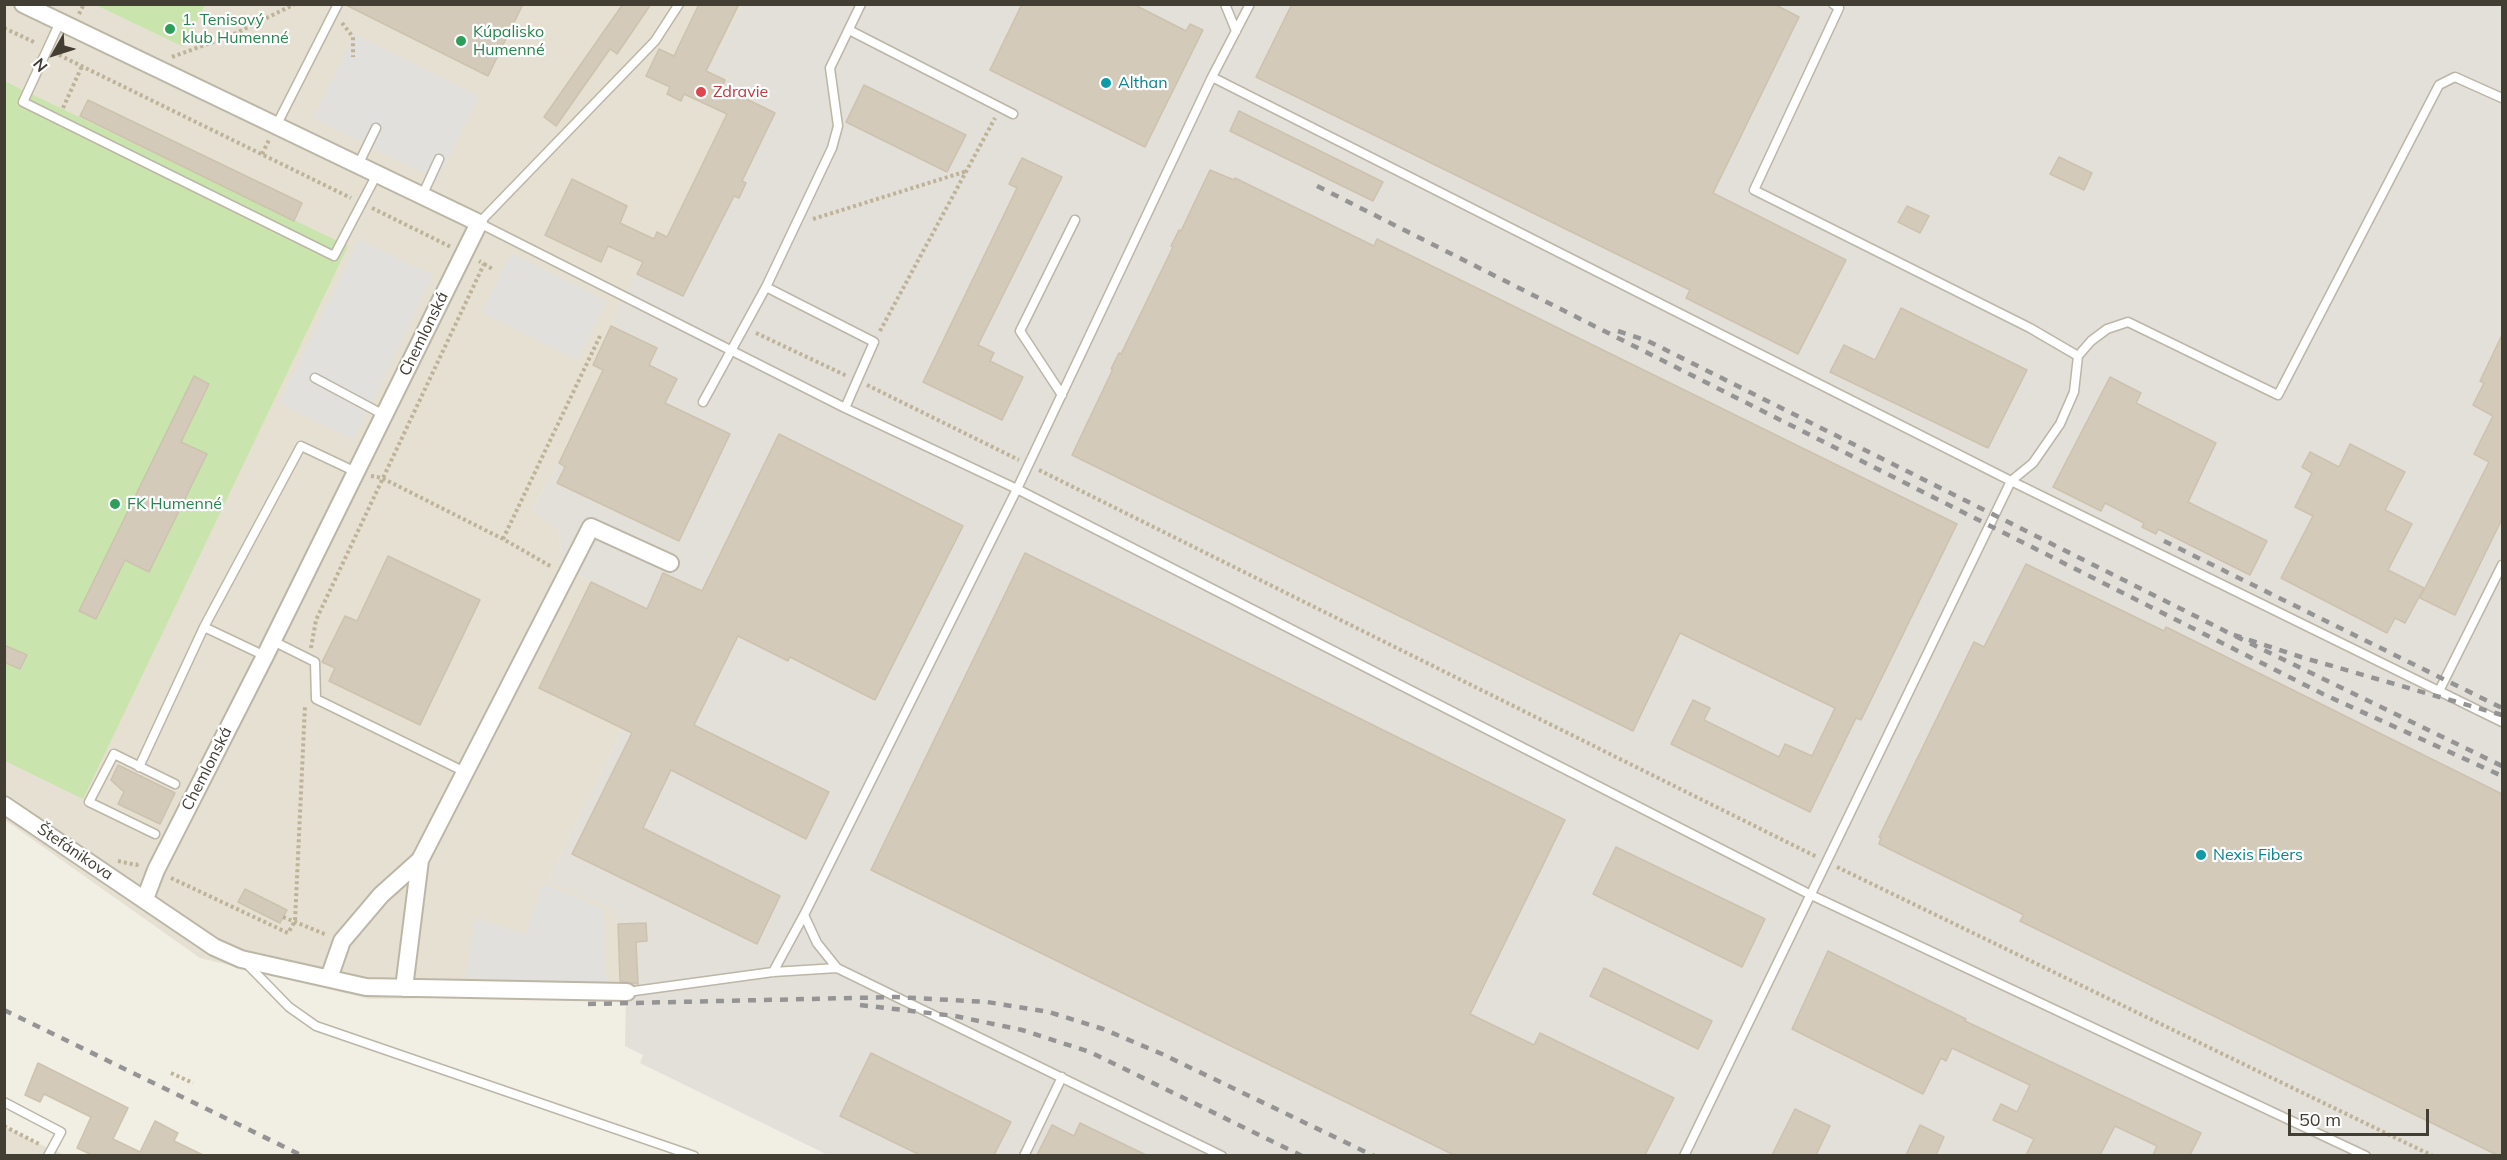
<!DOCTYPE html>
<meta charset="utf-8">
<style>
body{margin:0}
#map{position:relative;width:2507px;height:1160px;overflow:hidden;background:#f1eee4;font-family:Mulish,sans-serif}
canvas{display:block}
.frame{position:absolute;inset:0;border:6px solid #433e34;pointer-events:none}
.north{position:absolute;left:24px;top:24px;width:60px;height:60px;-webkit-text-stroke:4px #fff;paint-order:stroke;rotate:231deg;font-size:16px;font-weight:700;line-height:24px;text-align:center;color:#433e34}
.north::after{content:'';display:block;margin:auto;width:21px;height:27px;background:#433e34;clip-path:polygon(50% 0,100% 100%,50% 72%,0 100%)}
.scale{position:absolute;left:2288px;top:1109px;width:141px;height:27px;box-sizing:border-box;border:3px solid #433e34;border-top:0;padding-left:8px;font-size:18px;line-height:21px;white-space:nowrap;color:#433e34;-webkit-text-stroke:4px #fff;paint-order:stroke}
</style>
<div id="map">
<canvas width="2507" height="1160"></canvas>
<div class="frame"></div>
<div class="north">N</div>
<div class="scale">50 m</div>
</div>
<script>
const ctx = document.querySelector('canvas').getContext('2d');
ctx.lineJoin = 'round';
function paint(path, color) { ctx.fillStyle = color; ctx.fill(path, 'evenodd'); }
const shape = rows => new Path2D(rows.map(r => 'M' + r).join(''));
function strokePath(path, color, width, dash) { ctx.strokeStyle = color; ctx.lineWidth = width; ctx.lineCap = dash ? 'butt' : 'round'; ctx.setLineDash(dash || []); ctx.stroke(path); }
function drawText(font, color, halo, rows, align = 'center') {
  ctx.font = font + ' Mulish,sans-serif'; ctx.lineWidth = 4.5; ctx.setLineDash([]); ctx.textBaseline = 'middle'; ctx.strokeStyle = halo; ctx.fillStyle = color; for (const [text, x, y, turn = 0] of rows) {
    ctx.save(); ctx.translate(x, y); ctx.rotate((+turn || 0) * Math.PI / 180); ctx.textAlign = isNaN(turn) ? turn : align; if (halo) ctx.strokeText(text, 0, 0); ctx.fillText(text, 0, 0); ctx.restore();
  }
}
paint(shape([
 [5,5,742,5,716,58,736,95,667,237,657,233,611,326,593,365,603,370,559,463,532,510,559,530,561,552,557,561,591,582,623,728,548,881,612,907,618,924,620,996,369,999,200,958,5,820],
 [4,1126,35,1142,65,1155,5,1155]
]), '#e5e0d2');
paint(shape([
 [742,5,2502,5,2502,1155,828,1155,640,1063,643,1055,625,1046,626,996,620,996,618,924,612,908,548,881,623,728,539,688,591,582,557,561,561,552,559,530,532,510,559,463,603,370,593,365,611,326,657,232,667,237,736,96,724,89,728,79,705,68,711,56,716,58]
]), '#e3dfd9');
paint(shape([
 [96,5,205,5,184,47],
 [4,81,348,246,83,799,5,761]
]), '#c9e5ad');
paint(shape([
 [355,34,479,96,438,180,313,118],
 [359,239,433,275,354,440,279,403],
 [512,253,607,301,577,360,482,312],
 [543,883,604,909,607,982,466,978,475,918,526,934]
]), '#e2e0dc');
const building = shape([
 [344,4,523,4,488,76,344,4],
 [623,4,651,4,617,54,610,49,556,126,544,117,623,4],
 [699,4,739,4,706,71,725,80,722,87,775,113,742,181,746,183,739,198,734,196,683,296,637,274,643,262,608,246,601,262,545,235,572,179,627,206,620,223,654,239,657,232,667,237,727,114,684,94,681,101,667,94,670,87,646,76,659,49,674,56,699,4],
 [1022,4,1133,4,1186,31,1190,24,1203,30,1145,147,990,70,1022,4],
 [1292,4,1774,4,1799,17,1713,193,1846,260,1798,354,1686,298,1690,290,1256,77,1292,4],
 [864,85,966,135,947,172,846,122,864,85],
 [88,100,302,203,294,221,80,116,88,100],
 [1239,111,1383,182,1373,201,1230,131,1239,111],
 [2059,157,2092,173,2084,190,2050,174,2059,157],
 [1022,158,1062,177,978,345,994,353,990,361,1023,377,1002,420,923,382,1017,188,1009,184,1022,158],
 [1210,170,1234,180,1235,178,1374,246,1377,239,1957,524,1861,720,1856,718,1810,812,1671,744,1693,700,1710,708,1704,720,1779,757,1785,744,1812,756,1835,708,1680,633,1633,731,1072,455,1113,369,1111,369,1119,353,1121,354,1173,247,1171,246,1179,230,1181,231,1210,170],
 [1907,206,1929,216,1920,233,1898,222,1907,206],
 [1901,308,2027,370,1988,448,1830,372,1844,345,1875,360,1901,308],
 [611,326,657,348,649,365,677,379,665,403,730,434,679,541,557,483,565,467,559,463,603,370,593,365,611,326],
 [2502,335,2502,519,2455,615,2420,598,2489,462,2474,454,2493,416,2473,405,2484,383,2480,381,2502,335],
 [194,376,209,384,181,442,207,454,149,572,125,560,96,619,79,611,194,376],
 [2110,377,2141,393,2136,403,2216,443,2188,502,2267,541,2250,575,2158,529,2156,534,2142,527,2144,523,2105,503,2101,511,2053,487,2110,377],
 [779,434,963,526,875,700,790,657,788,661,738,636,694,725,829,792,806,839,671,770,643,828,780,896,757,944,572,854,632,733,539,688,591,582,647,609,663,573,702,591,779,434],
 [2350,444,2405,472,2385,510,2412,524,2388,570,2424,588,2405,623,2395,618,2387,633,2281,578,2313,516,2295,507,2312,473,2302,467,2310,452,2339,467,2350,444],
 [1025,553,1565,820,1470,1014,1534,1045,1540,1033,1674,1098,1645,1155,1454,1155,871,870,1025,553],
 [388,556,480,600,420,725,329,681,335,668,322,662,345,616,357,621,388,556],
 [2026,564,2164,631,2166,627,2502,794,2502,1155,2497,1155,2020,921,2024,915,1879,844,1881,838,1879,837,1974,642,1984,647,2026,564],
 [4,645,27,655,20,669,4,662,4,645],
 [118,765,175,793,160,824,118,804,124,792,111,780,118,765],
 [1616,847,1765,919,1742,967,1593,894,1616,847],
 [245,889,287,910,280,923,238,902,245,889],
 [646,923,647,941,636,942,638,984,620,981,618,924,646,923],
 [1828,951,1966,1019,1965,1021,2201,1133,2190,1155,2153,1155,2157,1146,2115,1126,2100,1155,2026,1155,2034,1139,1993,1120,2001,1104,2017,1112,2030,1085,1952,1048,1946,1061,1941,1058,1923,1094,1792,1029,1828,951],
 [1604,968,1712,1021,1698,1049,1590,996,1604,968],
 [871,1053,1011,1122,994,1155,920,1155,840,1116,871,1053],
 [38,1063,128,1108,113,1139,140,1152,155,1121,178,1133,174,1141,203,1155,92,1155,77,1148,91,1117,44,1094,40,1102,25,1095,38,1063],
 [1795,1109,1830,1126,1816,1155,1772,1155,1795,1109],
 [1080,1123,1146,1155,1037,1155,1052,1125,1074,1136,1080,1123],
 [1920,1125,1944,1137,1936,1155,1906,1155,1920,1125]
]);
paint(building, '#d3caba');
strokePath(building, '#cdc2ad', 1.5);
const lane = shape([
 [679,4,655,41,479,223,845,408,1017,489,1811,895,2366,1156],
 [1225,4,1236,31],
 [60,22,23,102,334,256,377,174],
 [849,30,1013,114],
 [1212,77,2011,481,2502,722],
 [276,126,338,4],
 [358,165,376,128],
 [422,196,439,159],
 [766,287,874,342,845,408],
 [2078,356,2091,341,2107,329,2128,322,2278,395,2439,85,2455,77,2502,98],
 [315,378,384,415],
 [1062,395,1020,331,1075,220],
 [703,402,766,287,832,148,838,126,830,68,861,4],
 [204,627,301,446,356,472],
 [273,641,315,662,316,699,465,772],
 [2439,691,2502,565],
 [139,767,204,627,265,656],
 [155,834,89,802,114,754,175,784],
 [804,915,817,943,837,968],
 [246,963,289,1007,316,1026,694,1156],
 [773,972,804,915,1017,489,1212,77,1250,4],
 [627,992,773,972,837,968,1222,1156],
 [4,1102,61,1132,48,1156],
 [1024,1156,1062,1077],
 [1684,1156,2011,481,2033,463,2060,424,2074,392,2078,356,2030,328,1754,190,1839,8,1833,4]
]);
const street = shape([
 [23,4,479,223,265,656,156,870,145,899],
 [4,805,214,947,241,959,366,987,627,992],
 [329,978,342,941,381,895,420,860],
 [404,988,420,860,591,527,670,563]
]);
strokePath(lane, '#bcb6a7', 11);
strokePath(street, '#bcb6a7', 20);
strokePath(shape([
 [79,14,84,4],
 [342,23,353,37,353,57],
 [4,28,36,43],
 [59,55,351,198],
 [172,57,232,35,295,4],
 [63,108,82,66],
 [262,154,269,140],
 [372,208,451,247],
 [813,219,967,171],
 [484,264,494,270],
 [880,331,995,118],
 [756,333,847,376],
 [867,385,1019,460],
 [1039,470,1817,857],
 [371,476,382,478,503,539,552,567],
 [503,539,601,334],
 [311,648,316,620,484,264,479,261],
 [118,861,136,865,139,864],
 [1837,867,2433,1156],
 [171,878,288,933,295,921,305,706],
 [283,917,327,935],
 [171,1073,193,1083],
 [4,1126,39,1144]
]), '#beb398', 4, [3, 3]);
strokePath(lane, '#fff', 8);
strokePath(street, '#fff', 16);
strokePath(shape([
 [1317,186,2323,694,2502,776],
 [1618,331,1648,341,2231,634],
 [2164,541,2502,708],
 [2502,715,2301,657,2231,634,2502,766],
 [588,1004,896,997,987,1002,1049,1012,1103,1029,1162,1054,1374,1156],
 [860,1005,955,1016,1022,1030,1090,1052,1302,1156],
 [4,1010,303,1156]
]), '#949494', 4.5, [8, 8]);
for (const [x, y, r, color] of [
 [170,29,6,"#2e9e5b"],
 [461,41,6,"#2e9e5b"],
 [1106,83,6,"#0f9aa8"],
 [701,92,6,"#e0444e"],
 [115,504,6,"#2e9e5b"],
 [2201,855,6,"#0f9aa8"]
]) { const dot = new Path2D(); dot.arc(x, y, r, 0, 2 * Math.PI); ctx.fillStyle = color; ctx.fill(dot); strokePath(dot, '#fff', 2); }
drawText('16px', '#27864d', '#fff', [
 ["1. Tenisový",182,20],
 ["klub Humenné",182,38],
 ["Kúpalisko",473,32],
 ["Humenné",473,50],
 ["FK Humenné",127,504]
], 'left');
drawText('16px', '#0d838f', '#fff', [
 ["Althan",1118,83],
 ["Nexis Fibers",2213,855]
], 'left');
drawText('16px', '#be3a42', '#fff', [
 ["Zdravie",713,92]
], 'left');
drawText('16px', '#433e34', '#fff', [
 ["Chemlonská",424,334,-64],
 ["Chemlonská",207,769,-63],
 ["Štefánikova",75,852,34]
]);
</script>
